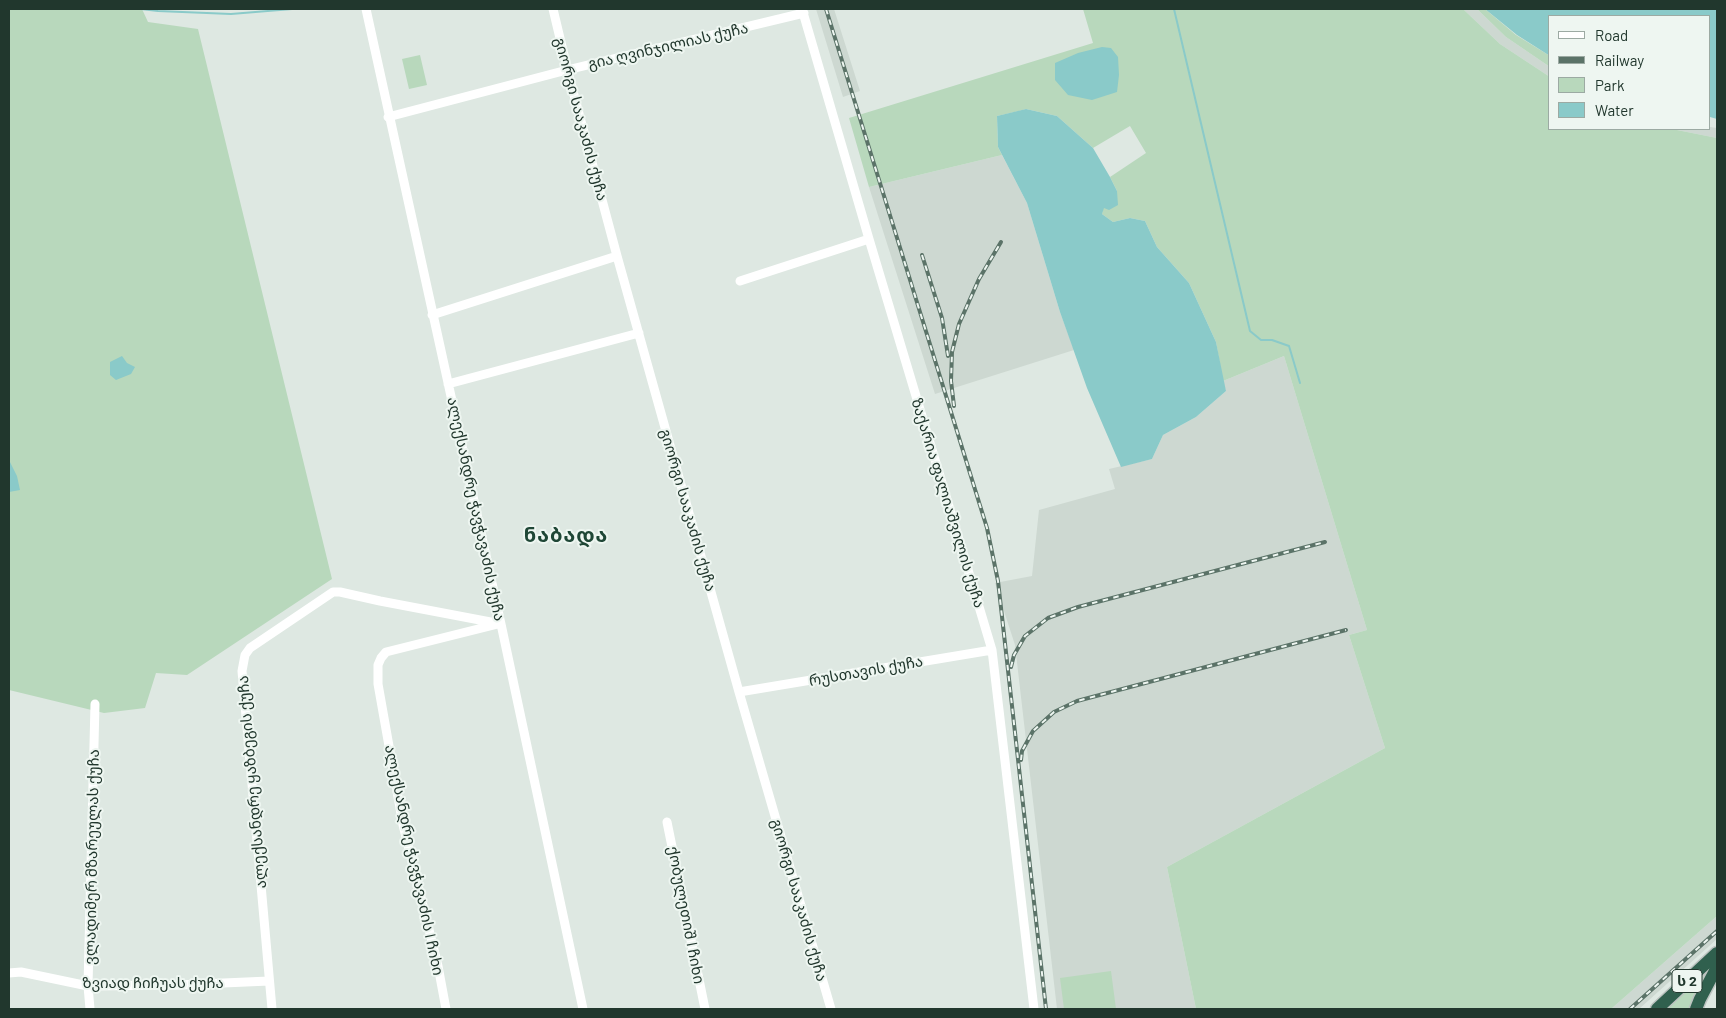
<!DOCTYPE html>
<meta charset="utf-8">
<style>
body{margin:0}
#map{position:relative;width:1726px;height:1018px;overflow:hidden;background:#dee8e2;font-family:Barlow,sans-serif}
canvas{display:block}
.frame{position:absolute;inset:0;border:10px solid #21372d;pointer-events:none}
.legend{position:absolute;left:1548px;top:15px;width:162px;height:115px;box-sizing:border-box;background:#eef6f1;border:1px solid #9caaa3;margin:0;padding:6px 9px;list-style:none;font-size:15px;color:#21372d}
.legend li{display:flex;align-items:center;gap:10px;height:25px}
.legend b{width:25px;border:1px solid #9caaa3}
</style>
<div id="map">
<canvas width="1726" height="1018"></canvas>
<div class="frame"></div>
<ul class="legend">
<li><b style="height:6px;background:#fff"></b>Road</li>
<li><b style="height:6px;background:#5b7368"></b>Railway</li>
<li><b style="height:14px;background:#b8d8bc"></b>Park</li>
<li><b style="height:14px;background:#8acac9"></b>Water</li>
</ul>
</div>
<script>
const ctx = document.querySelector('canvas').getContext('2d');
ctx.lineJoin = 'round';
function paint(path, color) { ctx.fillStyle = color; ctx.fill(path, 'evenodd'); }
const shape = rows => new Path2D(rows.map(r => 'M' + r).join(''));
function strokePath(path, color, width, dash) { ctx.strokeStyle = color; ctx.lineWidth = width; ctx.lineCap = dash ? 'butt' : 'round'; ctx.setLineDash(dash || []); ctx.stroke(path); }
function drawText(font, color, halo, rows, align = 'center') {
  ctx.font = font + ' Barlow,"Noto Sans Georgian",sans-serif'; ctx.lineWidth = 4; ctx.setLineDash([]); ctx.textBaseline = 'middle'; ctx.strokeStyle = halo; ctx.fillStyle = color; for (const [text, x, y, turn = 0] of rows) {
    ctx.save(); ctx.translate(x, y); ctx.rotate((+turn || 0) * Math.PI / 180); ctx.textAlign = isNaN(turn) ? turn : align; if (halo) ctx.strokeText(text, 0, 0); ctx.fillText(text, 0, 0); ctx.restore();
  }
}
paint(shape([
 [816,9,834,9,860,91,843,97],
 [1463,9,1477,9,1506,37,1550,67,1550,77,1500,44],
 [1710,127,1717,128,1717,138,1672,129,1710,129],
 [1002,155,1027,203,1060,312,1074,350,935,394,869,187],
 [1284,356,1367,630,1349,635,1385,748,1167,867,1196,1009,1057,1009,1015,645,995,583,1032,576,1039,510,1115,489,1109,469,1152,459,1163,435,1196,417,1226,391,1223,381],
 [1717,916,1717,939,1639,1009,1611,1009]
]), '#cdd8d1');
paint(shape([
 [9,9,142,9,148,22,198,29,332,579,187,675,156,673,145,708,104,713,9,690],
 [1083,9,1463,9,1500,44,1550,77,1550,129,1672,129,1717,138,1717,916,1611,1009,1196,1009,1167,867,1385,748,1349,635,1367,630,1284,356,1223,381,1216,342,1189,283,1157,247,1145,221,1130,218,1113,222,1102,214,1103,208,1117,191,1110,177,1146,153,1130,126,1093,148,1057,116,1026,109,1019,111,997,116,998,147,1002,155,869,187,849,118,1093,43],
 [1477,9,1485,9,1516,35,1550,56,1550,67,1506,37],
 [420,55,427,85,409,89,402,59],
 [1709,967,1710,972,1701,983,1691,1009,1664,1009],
 [1111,971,1116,1009,1064,1009,1060,978]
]), '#b8d8bc');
paint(shape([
 [1485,9,1717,9,1717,119,1710,117,1710,16,1550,16,1550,56,1517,35],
 [1102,47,1111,48,1118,57,1119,75,1117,92,1092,100,1068,95,1055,80,1055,63,1078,53],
 [1026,109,1057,116,1093,148,1110,177,1117,191,1118,205,1109,210,1104,208,1102,214,1113,222,1130,218,1145,221,1157,247,1189,283,1216,342,1226,391,1196,417,1163,435,1152,459,1121,467,1087,388,1060,312,1027,203,998,147,997,116],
 [122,356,127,363,135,367,131,374,116,380,110,375,110,362],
 [9,460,17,476,20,490,9,492]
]), '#8acac9');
strokePath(shape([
 [141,9,158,11,231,14,292,9],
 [1174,9,1250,331,1261,340,1272,340,1289,346,1300,383]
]), '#8acac9', 2);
const highway = shape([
 [1657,1009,1717,953],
 [1696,1009,1700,999,1717,967]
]);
strokePath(highway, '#bcc3c0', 15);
strokePath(shape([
 [366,9,501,624,583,1009],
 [553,9,570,80,617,256,739,692,831,1009],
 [802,9,869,239,992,650,1034,1009],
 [388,117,567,70,804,13],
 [740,281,869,239],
 [432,315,617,256],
 [448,384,639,333],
 [739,692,992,650],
 [667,822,705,1009],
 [9,973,21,972,88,986,178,985,269,981],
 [90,1009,88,986,95,704],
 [272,1009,242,671,245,655,250,648,333,592,340,592,380,601,501,624],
 [446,1009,438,966,403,825,378,684,378,665,381,658,386,652,498,624]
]), '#fff', 9);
strokePath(highway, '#30604e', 12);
const rail = shape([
 [826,9,987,528,998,581,1046,1009],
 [922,255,942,318,948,356],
 [954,406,951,381,952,352,959,324,979,279,1001,242],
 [1011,667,1014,655,1025,636,1048,618,1078,607,1325,542],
 [1021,760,1022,751,1033,731,1054,712,1077,701,1346,630],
 [1630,1009,1717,931]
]);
strokePath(rail, '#5b7368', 4);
strokePath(rail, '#eef6f1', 2, [5.5]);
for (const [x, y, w] of [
 [1687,981,30]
]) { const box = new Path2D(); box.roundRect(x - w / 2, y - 11.5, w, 23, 4); ctx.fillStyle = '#eef6f1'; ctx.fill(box); strokePath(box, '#21372d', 1); }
drawText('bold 14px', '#21372d', null, [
 ["ს 2",1687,981]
]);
drawText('15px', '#21372d', '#eef6f1', [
 ["გია ღვინჯილიას ქუჩა",668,46,-13],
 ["გიორგი სააკაძის ქუჩა",581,119,75],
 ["ზაქარია ფალიაშვილის ქუჩა",948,503,73],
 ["ალექსანდრე ჭავჭავაძის ქუჩა",476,509,78],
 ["გიორგი სააკაძის ქუჩა",688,510,74],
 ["რუსთავის ქუჩა",866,671,-10],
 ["ალექსანდრე ყაზბეგის ქუჩა",252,782,-95],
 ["ვლადიმერ მზარეულას ქუჩა",92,857,-89],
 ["ალექსანდრე ჭავჭავაძის I ჩიხი",414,860,78],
 ["გიორგი სააკაძის ქუჩა",799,900,74],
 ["ქობულეთიშ I ჩიხი",686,915,79],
 ["ზვიად ჩიჩუას ქუჩა",153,983]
]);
ctx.letterSpacing = '1px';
drawText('bold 20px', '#1f4736', '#eef6f1', [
 ["ნაბადა",566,535]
]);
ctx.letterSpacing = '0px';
</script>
